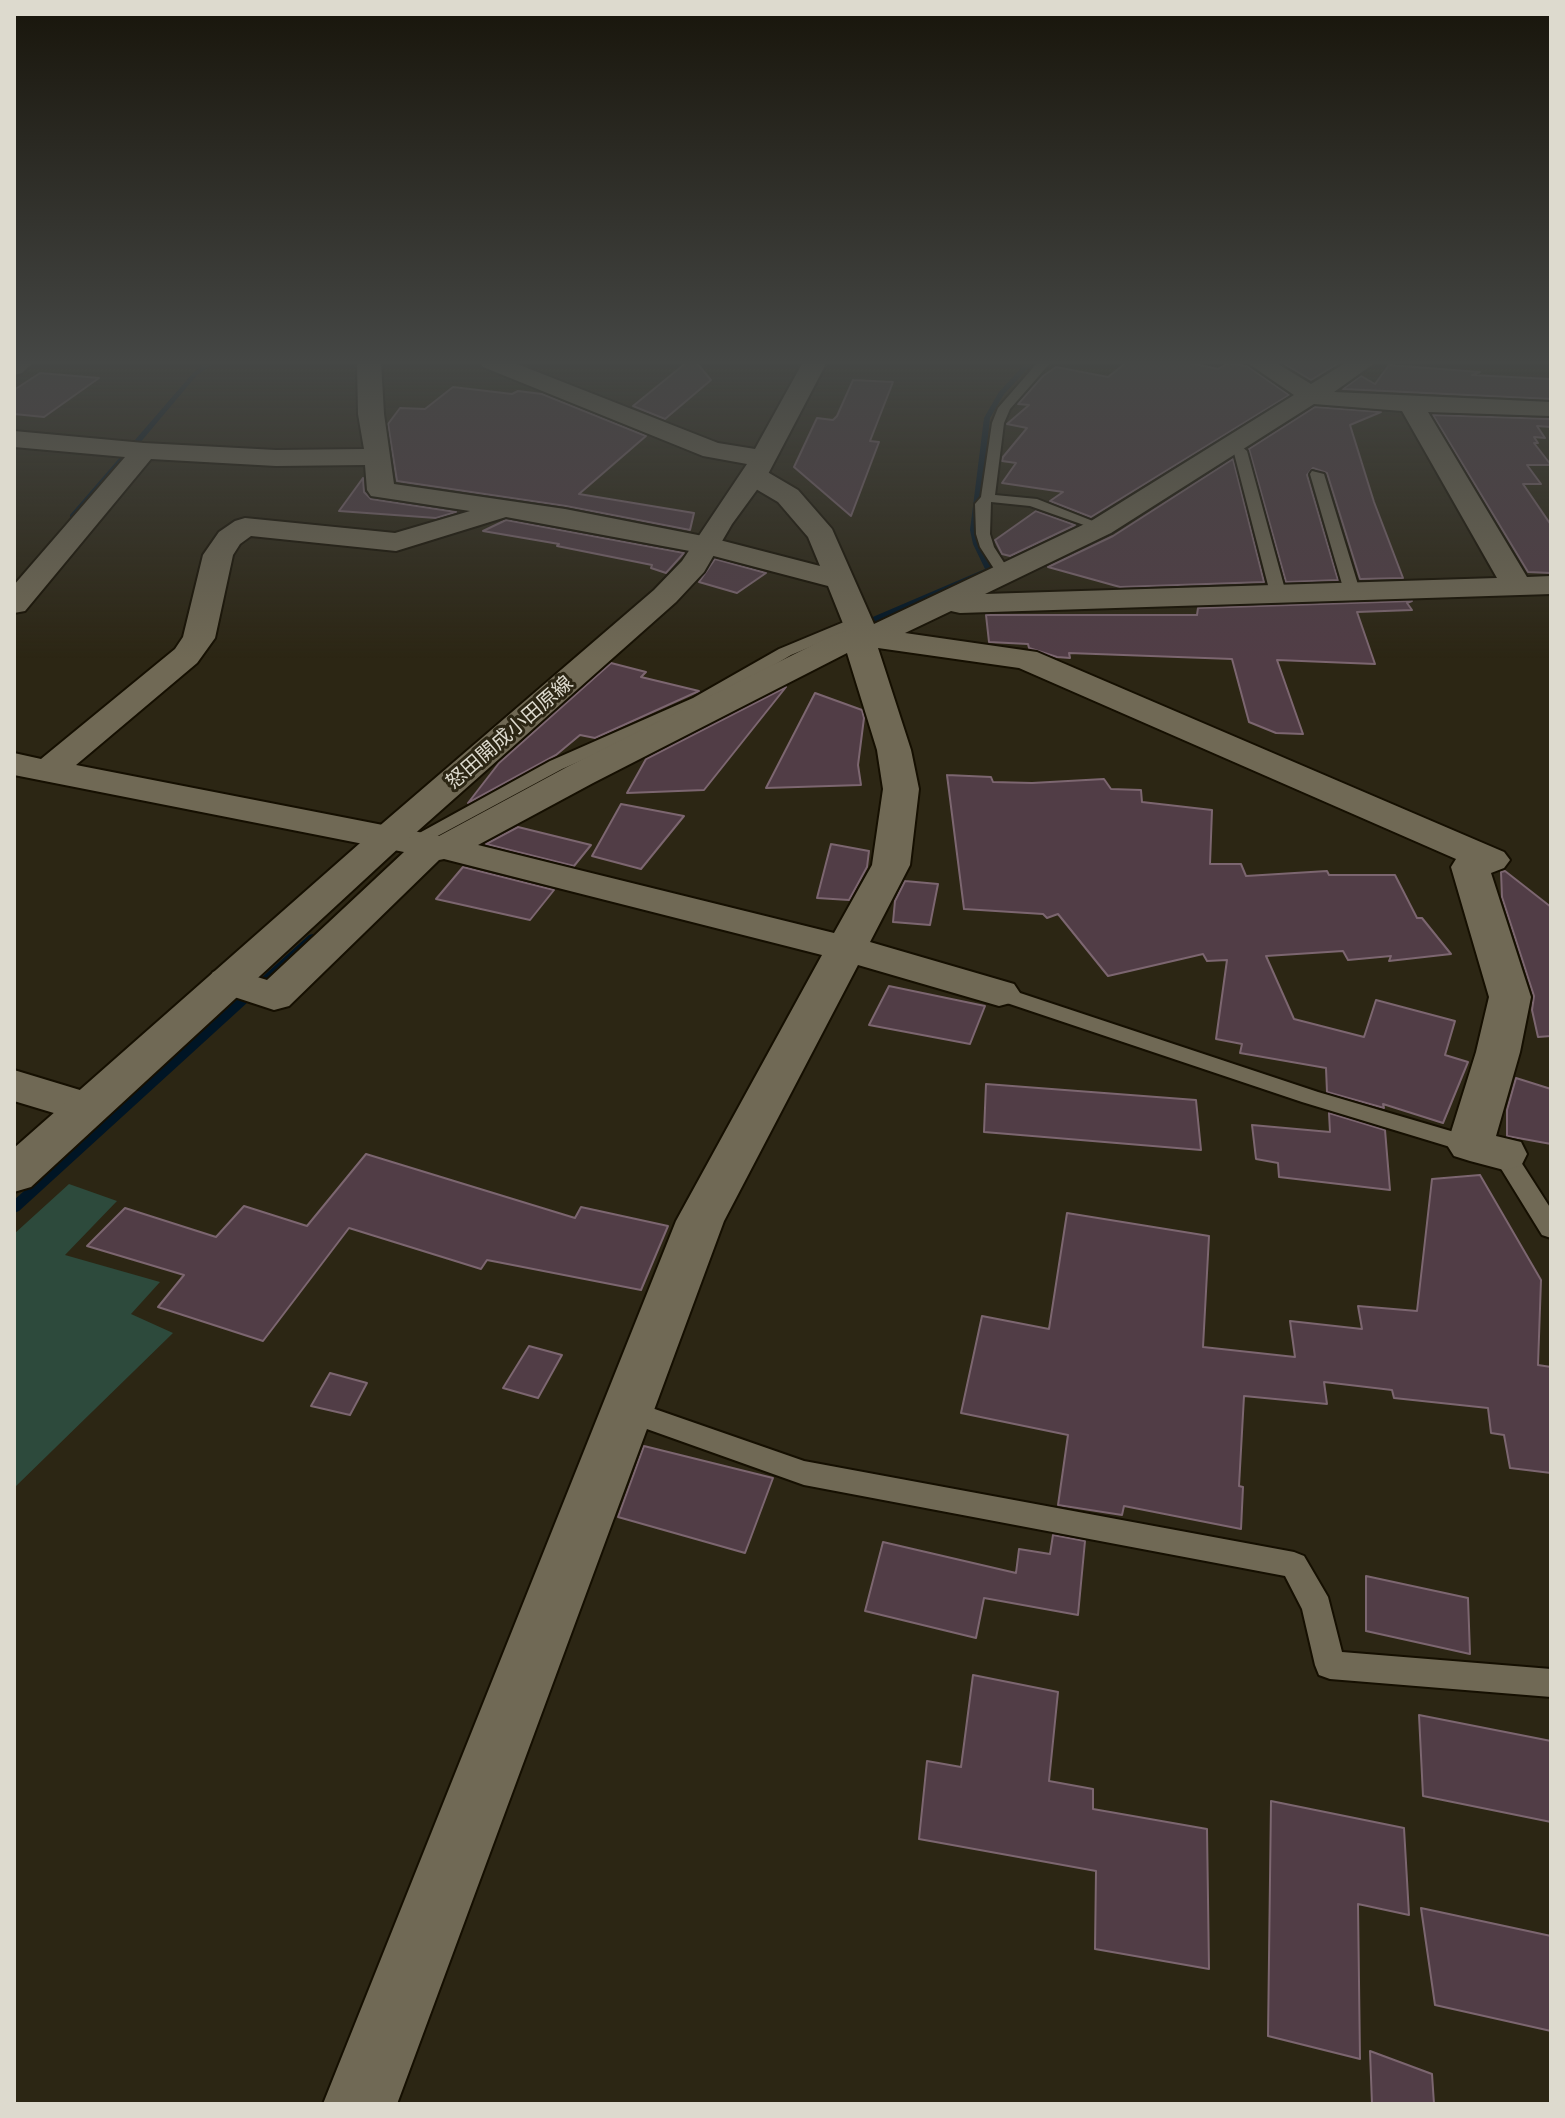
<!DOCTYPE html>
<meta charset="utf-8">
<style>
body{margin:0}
#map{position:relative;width:1565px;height:2118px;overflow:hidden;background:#2c2614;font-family:"IBM Plex Sans",sans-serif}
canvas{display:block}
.frame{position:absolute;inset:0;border:16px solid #dddace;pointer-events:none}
</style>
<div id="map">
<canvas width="1565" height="2118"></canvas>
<div class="frame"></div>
</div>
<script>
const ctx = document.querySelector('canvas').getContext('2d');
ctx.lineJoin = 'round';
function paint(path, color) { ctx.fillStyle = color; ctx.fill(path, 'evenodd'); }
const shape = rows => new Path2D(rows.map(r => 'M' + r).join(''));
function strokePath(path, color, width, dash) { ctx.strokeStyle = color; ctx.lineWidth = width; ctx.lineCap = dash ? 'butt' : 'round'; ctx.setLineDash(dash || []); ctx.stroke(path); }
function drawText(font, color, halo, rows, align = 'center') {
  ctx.font = font + ' "IBM Plex Sans","Noto Sans JP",sans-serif'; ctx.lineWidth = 6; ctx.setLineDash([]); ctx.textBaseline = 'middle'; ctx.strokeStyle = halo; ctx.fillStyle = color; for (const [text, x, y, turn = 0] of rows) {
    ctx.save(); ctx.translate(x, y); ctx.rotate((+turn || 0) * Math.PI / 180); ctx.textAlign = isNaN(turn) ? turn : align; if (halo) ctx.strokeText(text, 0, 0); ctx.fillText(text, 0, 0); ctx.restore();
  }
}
paint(shape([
 [69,1184,117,1201,65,1255,160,1282,131,1314,173,1333,14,1488,14,1234]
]), '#2d4a3c');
paint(shape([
 [208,362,215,362,197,375,76,519,70,519,70,515,193,373,208,362],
 [1027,362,1034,362,1004,394,990,418,978,530,981,544,994,570,860,629,854,629,854,625,985,569,973,544,970,530,984,418,999,392,1027,362],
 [313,934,319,937,317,939,19,1211,14,1213,14,1200,309,935,313,934]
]), '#001525');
const building = shape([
 [687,362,696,362,711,380,665,419,633,406,687,362],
 [1127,362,1186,362,1218,369,1228,363,1247,366,1289,395,1091,517,1050,501,1063,492,1002,483,1016,463,1002,461,1003,457,1027,428,1007,424,1029,405,1018,404,1043,376,1056,367,1108,377,1127,362],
 [1281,362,1337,362,1339,363,1311,380,1281,362],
 [1389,365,1480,372,1472,375,1551,379,1551,399,1343,389,1361,376,1375,384,1389,365],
 [40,373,99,378,44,417,14,414,14,390,40,373],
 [853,380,893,382,870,441,879,442,851,516,794,467,817,418,833,420,837,416,853,380],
 [453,387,512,394,518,391,542,394,646,436,579,494,694,513,690,530,566,506,397,481,388,424,400,408,425,409,453,387],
 [1315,407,1381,412,1350,425,1374,502,1403,578,1360,579,1327,473,1313,468,1307,475,1338,580,1286,582,1249,449,1315,407],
 [1433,415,1551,419,1551,427,1537,426,1545,438,1534,437,1538,443,1534,443,1551,465,1527,465,1541,484,1523,484,1551,525,1551,573,1528,572,1433,415],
 [1233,459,1264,582,1120,587,1048,567,1113,536,1233,459],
 [363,478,364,492,371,499,456,512,436,518,339,511,363,478],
 [1036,511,1075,525,1010,556,1002,554,995,540,1036,511],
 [506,520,684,553,666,573,651,568,652,565,557,546,559,544,483,531,506,520],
 [715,559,766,573,737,593,699,582,715,559],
 [1412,601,1407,603,1412,610,1357,612,1375,664,1277,660,1303,734,1276,733,1249,722,1232,659,1069,653,1070,658,1057,657,1029,648,1028,644,989,642,986,615,1197,615,1198,608,1412,601],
 [611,663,646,672,641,677,699,691,595,738,580,735,556,755,468,803,499,763,611,663],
 [786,687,704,790,627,793,646,759,786,687],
 [815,693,862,710,864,718,858,765,861,785,766,788,815,693],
 [947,775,991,777,993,782,1032,783,1104,779,1111,789,1141,790,1142,802,1212,810,1210,864,1241,864,1246,876,1327,871,1329,875,1395,875,1417,918,1422,918,1451,954,1389,961,1391,956,1348,960,1343,951,1266,956,1294,1019,1364,1037,1376,1000,1455,1021,1445,1055,1468,1062,1443,1123,1383,1104,1384,1108,1327,1092,1326,1068,1240,1053,1242,1044,1216,1039,1227,960,1207,961,1203,954,1108,976,1058,914,1047,918,1043,914,964,909,947,775],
 [621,804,684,816,641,869,592,856,621,804],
 [518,827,591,845,574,866,486,844,518,827],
 [831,844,869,851,867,867,849,900,817,898,831,844],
 [463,867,554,890,530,920,436,899,463,867],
 [1505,871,1551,907,1551,1036,1538,1037,1532,1010,1534,996,1502,897,1501,872,1505,871],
 [905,881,938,884,930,925,893,922,895,901,905,881],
 [889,986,985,1006,970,1044,869,1025,889,986],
 [1516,1078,1551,1089,1551,1144,1507,1136,1507,1110,1516,1078],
 [986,1084,1196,1100,1201,1150,984,1132,986,1084],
 [1329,1113,1385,1130,1390,1190,1279,1177,1278,1163,1256,1159,1252,1125,1330,1132,1329,1113],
 [366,1154,575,1218,581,1207,668,1226,641,1290,487,1260,481,1269,349,1228,263,1341,158,1307,184,1275,87,1246,125,1208,216,1237,244,1206,307,1226,366,1154],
 [1480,1175,1541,1280,1538,1365,1551,1367,1551,1473,1510,1468,1504,1435,1491,1433,1488,1408,1394,1398,1392,1390,1324,1382,1327,1404,1244,1396,1239,1486,1243,1487,1241,1529,1124,1506,1122,1515,1058,1505,1068,1435,961,1413,982,1316,1049,1329,1067,1213,1209,1236,1203,1347,1295,1357,1290,1321,1362,1329,1358,1306,1417,1311,1432,1179,1480,1175],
 [529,1346,562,1355,538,1398,503,1388,529,1346],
 [330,1373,367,1383,350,1415,311,1406,330,1373],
 [644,1446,773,1478,745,1553,618,1517,644,1446],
 [1053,1535,1085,1541,1078,1615,984,1598,976,1638,865,1611,883,1542,1016,1573,1019,1549,1050,1554,1053,1535],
 [1366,1576,1468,1598,1470,1654,1366,1631,1366,1576],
 [973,1675,1058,1692,1049,1781,1093,1789,1093,1809,1207,1829,1209,1969,1095,1949,1096,1871,919,1839,927,1761,961,1767,973,1675],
 [1419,1715,1551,1741,1551,1822,1423,1796,1419,1715],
 [1271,1801,1404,1828,1409,1915,1358,1904,1360,2059,1268,2036,1271,1801],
 [1421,1908,1551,1936,1551,2031,1435,2005,1421,1908],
 [1370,2051,1432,2074,1434,2104,1372,2104,1370,2051]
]);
paint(building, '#513d46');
strokePath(building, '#7c6670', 2);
const lane = shape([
 [1038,362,1051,362,1010,409,1004,423,995,495,1037,499,1108,527,1101,531,1030,506,991,502,990,534,994,547,1012,575,1005,579,1000,578,980,547,976,534,975,504,981,497,992,423,998,408,1038,362],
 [1226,442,1236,442,1247,451,1286,593,1283,596,1273,596,1270,593,1234,453,1226,448,1226,442],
 [1312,471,1324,474,1360,591,1357,594,1352,596,1344,591,1310,474,1312,471],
 [856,617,862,619,862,625,791,655,705,706,562,769,419,846,412,848,403,842,550,761,693,698,779,649,856,617],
 [999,986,1318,1092,1478,1139,1482,1145,1478,1151,1470,1153,1302,1102,992,998,988,993,992,988,999,986],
 [1504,1146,1512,1148,1551,1209,1551,1238,1542,1235,1492,1154,1496,1148,1504,1146],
 [626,1399,804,1461,1294,1552,1304,1556,1328,1597,1342,1652,1551,1669,1551,1697,1330,1679,1319,1675,1315,1665,1302,1609,1285,1576,804,1485,616,1418,612,1410,616,1402,626,1399]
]);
const street = shape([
 [14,362,33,362,22,373,14,375,14,362],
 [357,362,381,362,384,414,394,484,565,509,708,537,820,566,808,537,778,502,744,482,741,476,744,470,754,468,764,470,798,490,832,529,874,624,1091,521,1294,395,1246,362,1275,362,1311,384,1347,362,1376,362,1334,392,1551,402,1551,416,1428,412,1527,577,1551,576,1551,594,960,613,951,611,905,633,1037,652,1504,852,1510,860,1504,868,1491,873,1531,997,1520,1052,1496,1136,1521,1142,1527,1154,1521,1166,1504,1170,1470,1161,1454,1156,1447,1145,1476,1052,1489,997,1451,867,1456,859,1019,668,878,648,911,750,919,789,910,865,870,942,1014,984,1020,993,1014,1002,999,1006,858,965,724,1221,397,2104,323,2104,676,1221,822,955,444,859,439,860,289,1006,274,1010,213,990,207,981,213,972,228,968,267,980,404,852,14,775,14,753,41,759,175,649,183,637,203,555,219,532,235,521,245,518,395,533,470,511,371,496,367,490,365,465,276,466,151,459,25,611,14,613,14,585,125,457,14,447,14,431,144,443,276,450,364,449,358,414,357,362],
 [1314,404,1402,411,1497,578,985,594,1111,533,1314,404],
 [506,517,706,554,828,586,846,631,835,634,567,767,439,836,76,765,197,663,215,638,233,555,240,544,251,536,396,551,506,517],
 [847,653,877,750,883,789,872,865,834,933,478,845,593,783,847,653],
 [14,1070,103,1097,110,1108,103,1119,87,1123,14,1101,14,1070]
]);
const secondary = shape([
 [479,362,512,362,718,443,755,449,803,362,827,362,767,476,732,524,704,572,676,602,402,845,31,1187,14,1192,14,1148,376,829,654,590,682,561,747,464,703,456,483,367,479,362]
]);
strokePath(lane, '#150f01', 4);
strokePath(street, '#150f01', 4);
strokePath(secondary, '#150f01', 4);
paint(lane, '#706955');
paint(street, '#706955');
paint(secondary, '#706955');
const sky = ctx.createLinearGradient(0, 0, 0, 659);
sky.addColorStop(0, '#18150b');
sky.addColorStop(0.55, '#454745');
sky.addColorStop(1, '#45474500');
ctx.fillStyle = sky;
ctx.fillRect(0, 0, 1565, 659);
drawText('20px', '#dddace', '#2c2614', [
 ["怒田開成小田原線",510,733,-41]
]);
</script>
